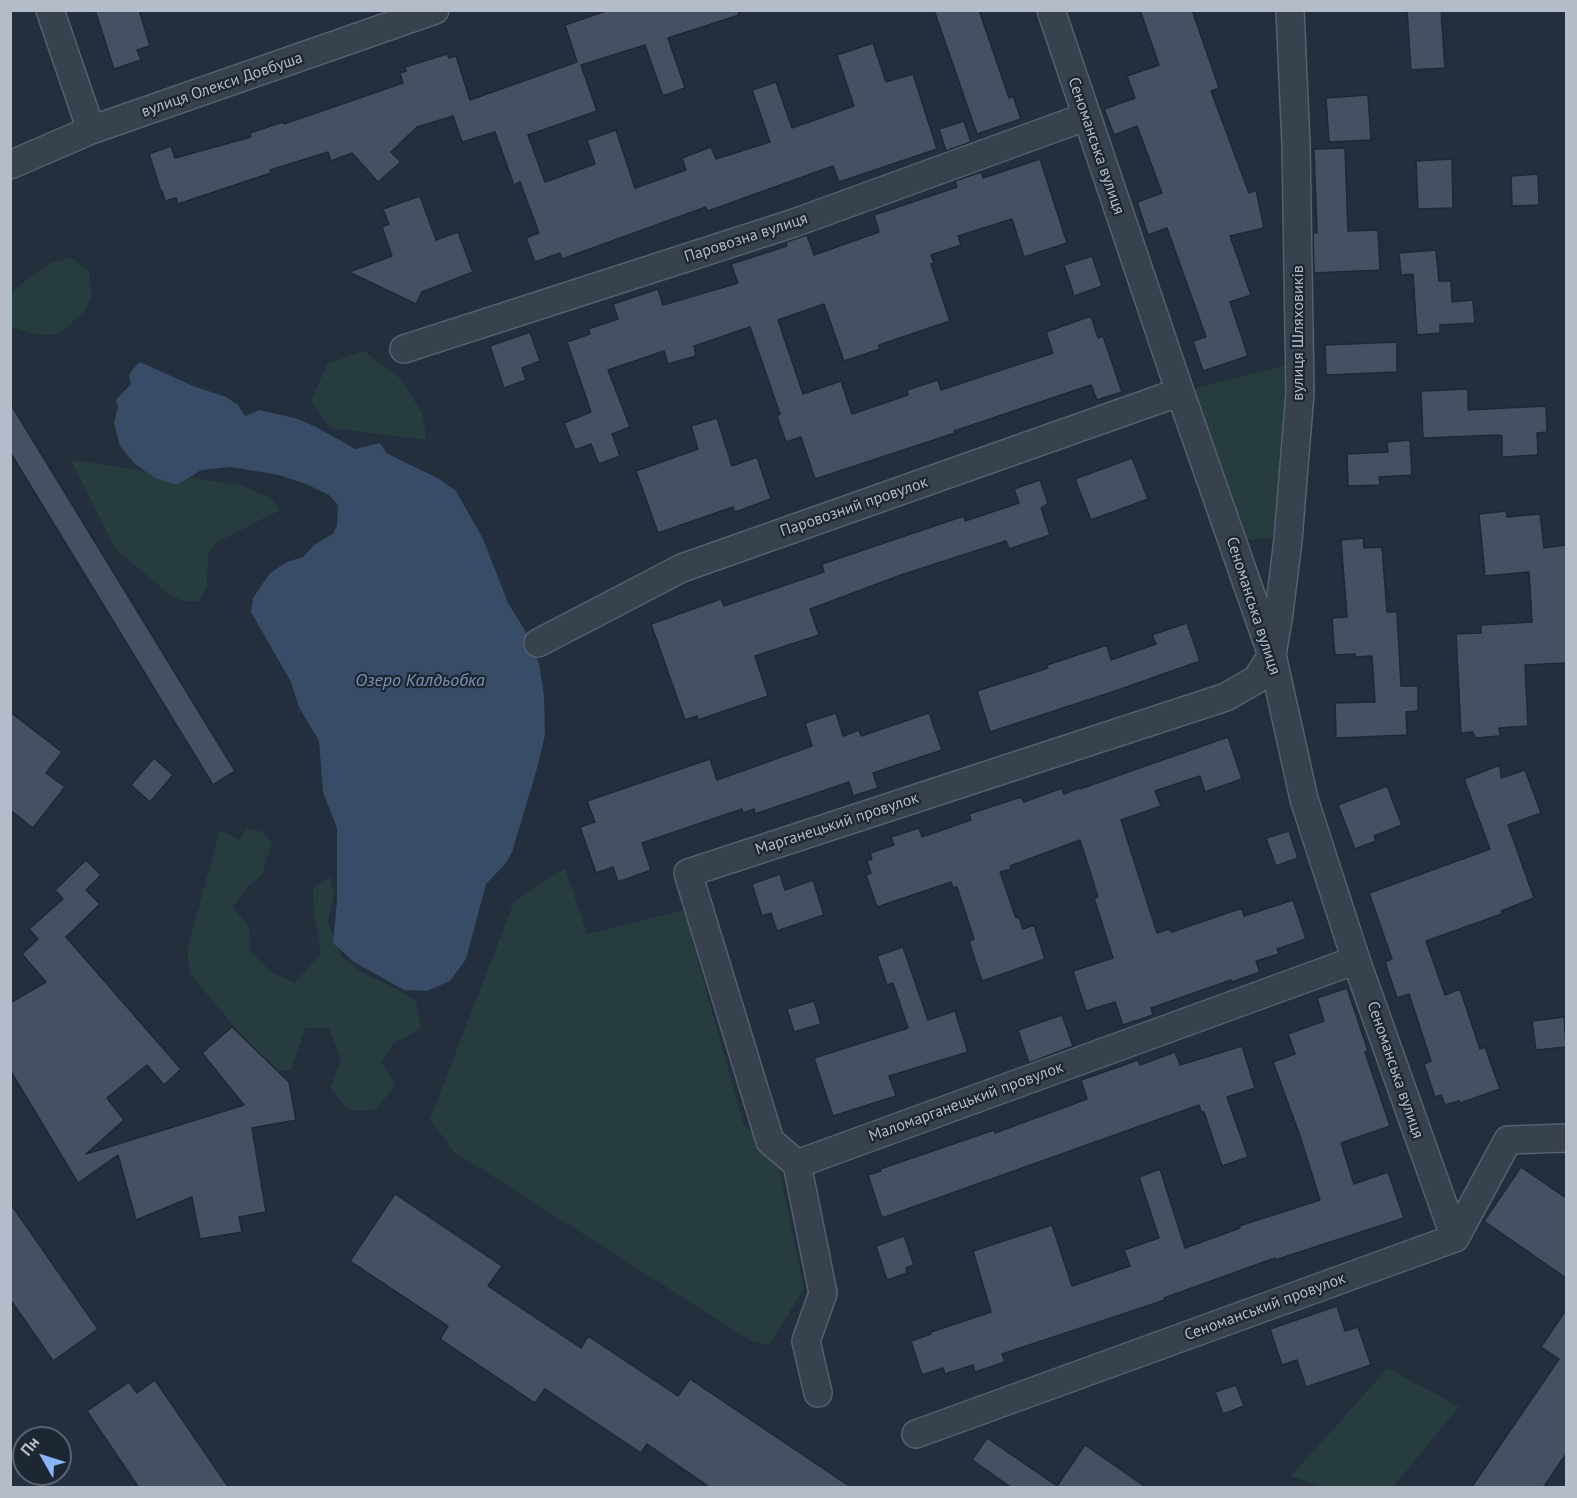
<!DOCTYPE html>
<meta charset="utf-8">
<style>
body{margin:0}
#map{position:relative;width:1577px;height:1498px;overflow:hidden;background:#242f3e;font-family:"PT Sans",sans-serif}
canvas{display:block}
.frame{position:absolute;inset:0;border:12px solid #b4bcc9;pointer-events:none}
.north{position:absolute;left:12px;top:1426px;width:60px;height:60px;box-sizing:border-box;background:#1d2633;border:2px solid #59626f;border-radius:50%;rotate:309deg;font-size:16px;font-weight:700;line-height:24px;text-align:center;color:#b4bcc9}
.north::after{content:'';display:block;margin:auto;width:21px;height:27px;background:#8ab4f8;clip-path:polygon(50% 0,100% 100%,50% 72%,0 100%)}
</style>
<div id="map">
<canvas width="1577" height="1498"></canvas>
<div class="frame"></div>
<div class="north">Пн</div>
</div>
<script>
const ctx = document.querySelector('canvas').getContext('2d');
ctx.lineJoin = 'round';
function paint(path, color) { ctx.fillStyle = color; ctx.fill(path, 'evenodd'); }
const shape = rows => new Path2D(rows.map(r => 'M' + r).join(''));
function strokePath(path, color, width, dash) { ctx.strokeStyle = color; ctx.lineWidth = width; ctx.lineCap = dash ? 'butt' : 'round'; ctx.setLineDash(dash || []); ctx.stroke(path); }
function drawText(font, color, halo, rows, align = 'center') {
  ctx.font = font + ' "PT Sans",sans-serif'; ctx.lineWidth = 4.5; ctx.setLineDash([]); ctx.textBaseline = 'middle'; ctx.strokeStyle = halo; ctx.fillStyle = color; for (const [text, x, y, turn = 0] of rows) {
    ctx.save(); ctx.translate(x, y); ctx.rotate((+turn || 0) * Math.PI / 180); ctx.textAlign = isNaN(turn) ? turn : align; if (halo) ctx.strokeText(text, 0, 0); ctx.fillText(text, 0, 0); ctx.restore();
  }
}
paint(shape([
 [72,258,89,271,92,295,85,311,59,334,39,335,11,327,11,295,16,288,48,264],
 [364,351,401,379,423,415,426,440,330,428,311,401,327,364],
 [1288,365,1273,538,1241,540,1192,389],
 [71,460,239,485,270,497,280,510,217,542,208,554,207,587,199,601,182,601,168,593,116,550],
 [247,828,263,832,272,842,262,875,246,888,233,907,249,927,251,952,271,972,295,983,321,953,314,910,313,887,330,877,334,895,328,922,342,957,366,975,388,984,416,1001,421,1028,393,1044,381,1062,396,1085,375,1110,349,1110,330,1088,341,1059,329,1028,305,1028,291,1070,272,1071,190,974,187,950,220,830,239,840],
 [565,868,587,934,684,910,743,1123,778,1163,804,1289,769,1345,751,1341,453,1151,430,1119,514,902],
 [1388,1368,1459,1407,1393,1487,1321,1487,1291,1476]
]), '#263c3f');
paint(shape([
 [140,362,193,386,226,397,238,405,245,416,260,410,298,419,318,428,355,449,380,443,386,453,439,479,456,491,483,539,508,603,526,632,539,663,544,696,545,735,536,772,512,852,506,863,486,884,466,959,450,981,427,991,404,990,354,962,333,943,337,902,337,828,323,792,319,741,299,707,291,682,251,612,253,598,270,573,287,562,303,557,315,544,333,534,337,526,338,505,329,495,306,484,279,475,231,467,201,470,177,485,155,478,135,464,120,446,114,423,118,407,116,400,131,384,129,375,133,369]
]), '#394c67');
const building = shape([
 [95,10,139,10,150,46,137,50,141,60,114,69,95,10],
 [609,10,738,10,739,15,668,38,685,88,663,96,645,45,581,65,597,111,528,135,545,182,595,164,587,140,616,130,635,188,686,170,682,158,711,147,716,159,770,142,752,90,776,82,792,128,854,106,837,55,873,43,886,82,913,74,937,149,839,182,833,166,708,211,706,207,562,259,560,253,535,262,526,238,539,233,520,182,514,185,495,132,462,142,453,116,417,127,391,152,401,162,378,182,352,153,331,161,328,152,270,170,271,173,178,204,176,198,165,201,162,191,161,191,149,154,171,146,175,158,251,137,250,133,283,122,284,124,403,83,400,73,406,71,405,67,447,54,449,58,456,56,470,100,577,62,565,25,609,10],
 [934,10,979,10,1009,98,1013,96,1021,119,977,134,934,10],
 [1140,10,1192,10,1219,88,1211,91,1249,193,1256,190,1264,228,1230,236,1251,295,1230,302,1248,356,1203,371,1193,341,1206,337,1167,228,1148,235,1137,202,1162,193,1137,126,1114,135,1104,109,1135,98,1127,76,1159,65,1140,10],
 [1407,10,1441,10,1445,68,1411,70,1407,10],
 [1368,95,1371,140,1329,142,1326,98,1368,95],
 [964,121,971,142,946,151,939,129,964,121],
 [1345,148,1348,231,1378,230,1380,270,1314,273,1313,233,1317,233,1314,149,1345,148],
 [1040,159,1067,243,1024,257,1012,219,958,236,961,245,931,255,934,263,931,264,950,321,879,345,880,349,844,361,824,304,778,320,803,394,841,381,852,414,908,395,907,390,938,380,941,390,1053,353,1046,332,1091,316,1098,338,1103,336,1122,392,1097,400,1091,385,954,431,955,433,815,479,801,437,786,442,777,416,780,414,750,327,694,346,696,356,668,364,664,351,608,370,630,427,612,434,620,456,599,464,591,444,575,450,564,423,591,412,567,342,590,334,588,329,618,319,613,304,658,289,663,305,738,283,731,264,787,246,786,242,807,235,814,255,879,232,874,215,957,187,955,181,981,172,983,178,1040,159],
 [1452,159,1453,208,1418,209,1416,161,1452,159],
 [1538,174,1539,205,1512,206,1511,176,1538,174],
 [420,196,436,240,458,232,473,272,422,292,416,304,349,272,392,256,382,227,389,224,383,209,420,196],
 [1436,250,1439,281,1451,281,1452,302,1473,300,1475,323,1440,325,1440,333,1417,335,1413,274,1401,275,1399,253,1436,250],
 [1092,256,1102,286,1074,296,1064,265,1092,256],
 [530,332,540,361,522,368,526,380,504,388,490,346,530,332],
 [1397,342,1397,372,1326,375,1325,345,1397,342],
 [1468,389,1468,410,1546,406,1547,432,1537,433,1538,455,1502,457,1502,436,1497,435,1423,438,1421,391,1468,389],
 [10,403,235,771,213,785,10,452,10,403],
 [717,418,732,466,757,457,771,499,735,512,733,507,658,533,636,471,698,449,691,426,717,418],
 [1410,440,1412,475,1379,477,1380,485,1348,486,1347,454,1388,452,1387,442,1410,440],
 [1132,458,1148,499,1091,520,1075,479,1132,458],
 [1040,480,1048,503,1041,508,1050,535,1009,549,1006,541,901,575,810,609,819,635,755,656,768,696,698,720,697,716,685,720,651,624,721,599,724,606,824,572,822,564,964,516,965,521,1019,503,1014,489,1040,480],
 [1506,511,1507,517,1540,514,1544,548,1566,545,1566,663,1525,665,1528,726,1499,728,1500,736,1475,738,1473,732,1461,733,1456,634,1481,633,1481,625,1532,622,1529,572,1485,576,1479,514,1506,511],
 [1363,538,1364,548,1382,547,1387,612,1397,612,1401,686,1418,686,1418,711,1406,712,1407,735,1336,738,1335,703,1375,702,1372,656,1355,657,1355,654,1335,655,1334,645,1332,618,1347,617,1341,540,1363,538],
 [1187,623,1200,661,1121,689,990,732,977,691,1048,668,1047,665,1107,645,1111,660,1156,644,1152,635,1187,623],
 [10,712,62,752,46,773,65,787,33,828,10,810,10,712],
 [836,713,843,736,859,730,861,736,929,713,942,750,873,773,878,788,853,796,849,782,755,814,754,809,743,813,742,809,642,843,651,870,618,882,613,867,596,873,580,827,595,822,587,801,710,759,717,780,812,746,805,723,836,713],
 [1228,737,1242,779,1205,792,1200,776,1155,791,1161,806,1121,820,1157,933,1168,929,1172,932,1242,908,1244,916,1293,900,1306,939,1277,949,1279,954,1256,961,1260,972,1232,982,1231,980,1151,1008,1153,1015,1123,1025,1115,1002,1086,1011,1073,971,1113,958,1094,898,1098,897,1080,840,1010,866,1011,869,1000,872,1016,918,1019,917,1023,929,1034,925,1045,959,982,981,969,941,974,939,957,887,953,888,951,882,877,907,866,875,871,873,867,861,872,859,870,853,894,845,891,837,919,828,922,837,971,820,969,814,1021,797,1024,802,1062,788,1064,794,1079,788,1080,789,1228,737],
 [154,758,173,775,150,802,131,785,154,758],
 [1500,765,1501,778,1525,770,1541,813,1508,825,1534,898,1501,911,1502,914,1426,941,1445,995,1460,989,1480,1049,1485,1047,1500,1089,1460,1103,1459,1101,1445,1105,1441,1095,1435,1097,1424,1064,1431,1061,1409,994,1397,998,1385,962,1392,959,1369,893,1490,849,1464,779,1500,765],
 [1387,786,1402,825,1374,836,1376,841,1355,849,1338,805,1387,786],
 [1289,831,1298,858,1276,866,1266,838,1289,831],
 [86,860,101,875,86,890,100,904,66,937,181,1069,164,1085,147,1065,107,1098,124,1120,86,1154,244,1105,202,1053,232,1027,289,1082,296,1120,252,1128,266,1212,239,1217,242,1232,200,1239,192,1197,136,1220,118,1155,78,1183,10,1070,10,1003,46,982,22,954,38,939,29,929,63,899,55,890,86,860],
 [780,874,785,890,813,880,824,915,777,931,771,913,762,916,752,884,780,874],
 [903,947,928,1020,955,1011,968,1052,889,1076,896,1096,833,1116,814,1058,908,1028,893,983,887,985,877,956,903,947],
 [1347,988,1368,1051,1365,1052,1390,1126,1341,1143,1354,1184,1388,1172,1404,1218,1275,1260,1275,1258,1164,1298,1165,1300,1002,1354,1005,1362,975,1372,973,1365,945,1374,943,1368,922,1375,911,1341,931,1334,931,1332,991,1312,973,1251,1052,1225,1072,1286,1130,1266,1124,1250,1159,1238,1139,1177,1160,1169,1185,1248,1240,1228,1239,1226,1320,1200,1300,1136,1273,1062,1295,1054,1288,1034,1324,1021,1317,998,1347,988],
 [814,1001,821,1024,794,1032,787,1009,814,1001],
 [1062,1015,1073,1046,1029,1063,1018,1030,1062,1015],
 [1564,1017,1566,1047,1536,1050,1532,1021,1564,1017],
 [1242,1046,1255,1088,1227,1097,1248,1157,1222,1166,1204,1112,1201,1112,1199,1105,882,1218,868,1175,881,1171,880,1169,994,1130,995,1133,1087,1099,1081,1080,1138,1060,1140,1065,1175,1052,1180,1065,1242,1046],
 [1521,1167,1566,1198,1566,1278,1484,1221,1521,1167],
 [395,1194,502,1266,488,1286,581,1348,588,1336,678,1396,690,1379,852,1488,711,1488,647,1444,641,1453,545,1389,535,1403,440,1339,448,1326,350,1261,395,1194],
 [10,1203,98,1329,53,1361,10,1299,10,1203],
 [904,1236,914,1265,906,1268,907,1273,887,1280,876,1246,904,1236],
 [1337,1306,1345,1331,1358,1327,1371,1365,1306,1387,1297,1360,1282,1365,1270,1329,1337,1306],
 [1566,1310,1566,1454,1543,1488,1471,1488,1559,1359,1541,1347,1566,1310],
 [155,1380,229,1488,139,1488,87,1411,129,1382,137,1393,155,1380],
 [1236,1385,1244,1406,1223,1414,1215,1392,1236,1385],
 [987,1438,1057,1486,1085,1445,1147,1488,1012,1488,972,1460,987,1438]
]);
paint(building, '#455162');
strokePath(building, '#1f2835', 1.5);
const minor = shape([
 [50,10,91,130],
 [1051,10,1180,392,1272,655,1304,799,1356,960,1455,1238],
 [10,165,91,130,435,10],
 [404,349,794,223,1085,117],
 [538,643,682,568,1180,392],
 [797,1164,770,1141,688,873,1226,697,1257,679,1272,655,1279,613,1288,540,1300,393,1296,145,1290,10],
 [797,1164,1356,960],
 [797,1164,823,1293,806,1341,818,1393],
 [916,1434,1455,1238,1508,1140,1566,1138]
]);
strokePath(minor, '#565f6c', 30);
strokePath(minor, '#38414e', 27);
drawText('16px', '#b4bcc9', '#1d2633', [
 ["вулиця Олекси Довбуша",222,85,-19],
 ["Сеноманська вулиця",1096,146,71],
 ["Паровозна вулиця",746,238,-18],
 ["вулиця Шляховиків",1298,333,-90],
 ["Паровозний провулок",854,507,-19],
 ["Сеноманська вулиця",1253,606,72],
 ["Марганецький провулок",837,824,-18],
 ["Сеноманська вулиця",1395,1070,71],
 ["Маломарганецький провулок",966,1102,-20],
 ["Сеноманський провулок",1265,1307,-20]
]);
drawText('italic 18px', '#7c92b1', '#1d2633', [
 ["Озеро Калдьобка",420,681]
]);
</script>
